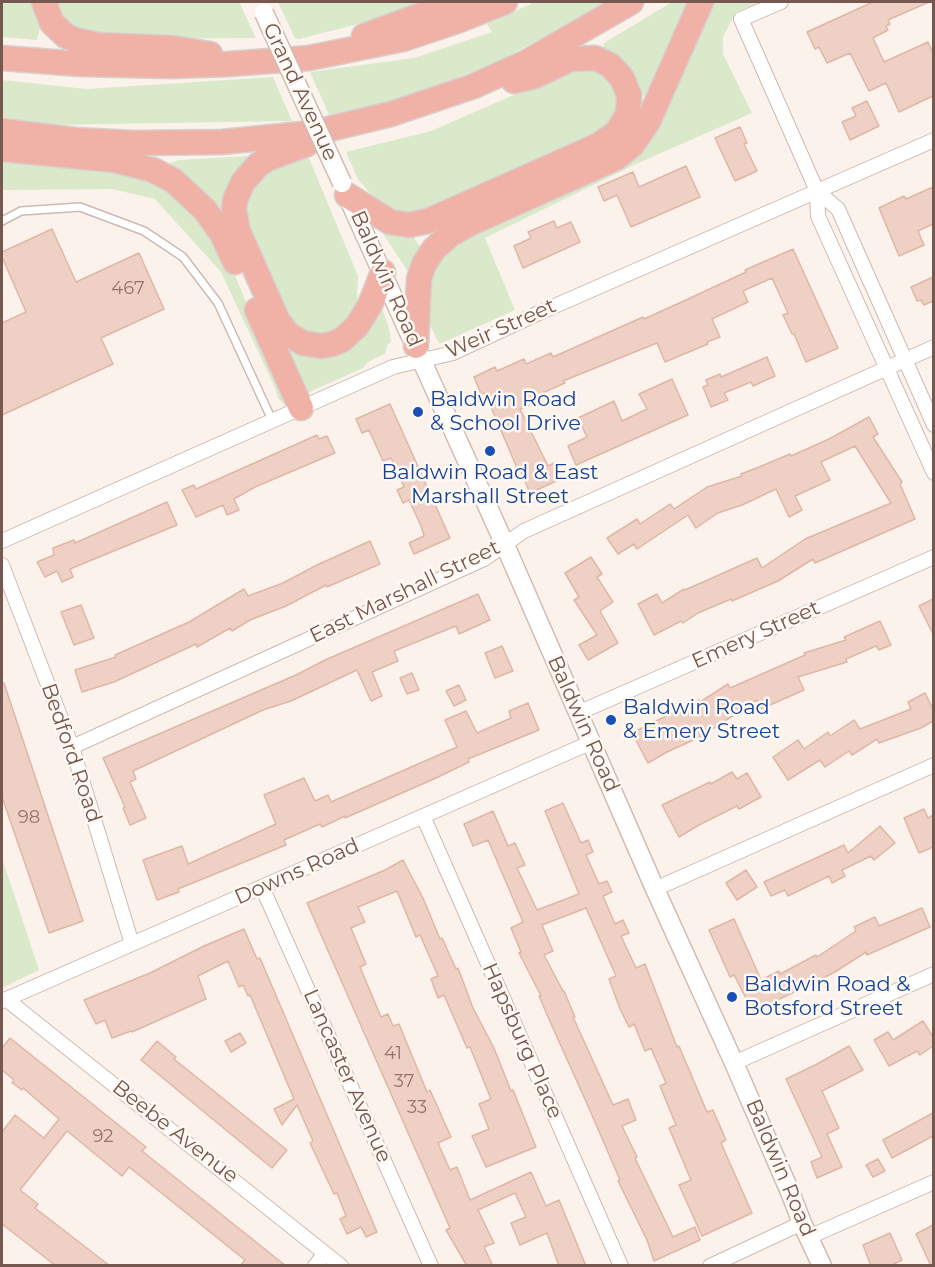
<!DOCTYPE html>
<style>
body{margin:0}
#map{position:relative;width:935px;height:1267px;overflow:hidden;background:#fbf3eb;font-family:Montserrat,sans-serif}
canvas{display:block}
.frame{position:absolute;inset:0;border:3px solid #75584f;pointer-events:none}
</style>
<div id="map">
<canvas width="935" height="1267"></canvas>
<div class="frame"></div>
</div>
<script>
const ctx = document.querySelector('canvas').getContext('2d');
ctx.lineJoin = 'round';
function paint(path, color) { ctx.fillStyle = color; ctx.fill(path, 'evenodd'); }
const shape = rows => new Path2D(rows.map(r => 'M' + r).join(''));
function strokePath(path, color, width, dash) { ctx.strokeStyle = color; ctx.lineWidth = width; ctx.lineCap = dash ? 'butt' : 'round'; ctx.setLineDash(dash || []); ctx.stroke(path); }
function drawText(font, color, halo, rows, align = 'center') {
  ctx.font = font + ' Montserrat,sans-serif'; ctx.lineWidth = 5; ctx.setLineDash([]); ctx.textBaseline = 'middle'; ctx.strokeStyle = halo; ctx.fillStyle = color; for (const [text, x, y, turn = 0] of rows) {
    ctx.save(); ctx.translate(x, y); ctx.rotate((+turn || 0) * Math.PI / 180); ctx.textAlign = isNaN(turn) ? turn : align; if (halo) ctx.strokeText(text, 0, 0); ctx.fillText(text, 0, 0); ctx.restore();
  }
}
paint(shape([
 [2,2,32,2,34,12,41,23,37,40,2,37],
 [52,2,239,2,256,38,88,39,73,32],
 [278,2,434,2,409,11,299,39,295,38],
 [535,2,606,2,578,19,487,67,384,103,330,117,310,72,414,58,492,32,487,24],
 [672,2,695,2,645,110,646,95,638,97,604,53,604,43],
 [710,2,760,2,736,12,723,37,723,54,752,113,634,165,485,238,515,310,442,343,439,343,422,310,435,257,458,238,619,164],
 [587,66,604,72,616,86,620,109,607,130,415,218,387,212,389,207,374,198,358,179,346,152,431,131,532,87,565,70],
 [273,77,292,121,49,125,2,117,2,80,87,89],
 [247,156,251,164,231,239,164,165,179,160],
 [309,158,358,276,357,297,363,303,351,323,325,338,299,335,285,320,242,224,242,199,269,167],
 [2,159,114,171,152,181,187,203,213,234,235,276,287,399,284,404,278,398,275,388,221,272,155,199,112,189,2,190],
 [380,229,410,232,423,251,410,275],
 [381,306,389,328,391,342,387,345,386,353,368,362,363,368,307,393,272,329,306,355],
 [2,858,39,970,2,988]
]), '#dae9ca');
const building = shape([
 [873,2,929,2,888,20,890,24,886,26,888,30,873,38,884,62,928,42,933,53,933,96,899,112,886,83,869,91,850,53,827,63,819,47,815,49,807,32,873,2],
 [867,101,879,126,850,140,842,122,856,116,852,108,867,101],
 [740,127,747,143,744,144,757,171,735,181,715,138,740,127],
 [686,166,700,197,631,227,617,195,604,201,598,187,633,172,639,187,686,166],
 [933,187,933,224,918,231,924,245,899,256,879,208,904,196,906,199,933,187],
 [554,221,557,228,571,222,580,242,523,268,514,246,531,238,528,232,554,221],
 [52,229,76,282,139,253,164,309,101,338,113,364,2,415,2,323,26,312,2,257,2,252,52,229],
 [793,249,838,348,806,362,794,334,792,334,783,315,788,313,772,278,743,291,748,302,712,319,720,337,707,342,708,344,665,362,657,343,563,381,565,383,527,400,529,405,520,409,548,466,556,462,563,478,530,493,519,467,517,468,485,393,481,394,474,377,495,367,497,371,524,359,526,364,551,353,553,357,643,317,644,319,686,300,746,272,745,270,793,249],
 [933,277,933,301,924,305,921,300,917,301,911,287,933,277],
 [767,357,775,376,753,386,751,382,724,393,728,400,711,407,703,387,708,385,706,380,720,374,721,377,767,357],
 [672,379,688,415,576,465,568,446,587,437,578,418,614,401,622,421,647,409,639,394,672,379],
 [390,404,450,538,414,554,409,543,424,536,421,526,409,500,403,503,397,490,404,487,391,458,383,461,369,430,362,433,356,419,390,404],
 [869,417,878,434,873,437,902,482,900,484,915,519,815,563,813,559,778,581,732,601,731,599,698,613,683,623,681,621,654,635,638,604,657,594,662,603,684,589,685,590,757,558,762,568,805,539,891,503,855,446,821,462,830,480,795,496,802,510,789,517,776,489,742,505,718,513,696,528,688,515,637,549,634,544,618,554,607,538,637,519,640,524,670,504,674,509,707,487,742,476,741,474,759,467,790,454,791,456,829,439,869,417],
 [317,435,319,439,327,436,335,453,255,487,234,499,239,510,227,515,223,505,196,517,182,490,194,485,196,489,317,435],
 [167,502,177,525,70,569,73,577,62,582,57,571,45,577,37,562,54,555,53,548,74,540,75,543,167,502],
 [370,541,380,564,327,587,326,585,286,606,250,620,232,631,230,628,197,647,196,644,114,682,82,692,75,670,116,657,115,655,189,622,244,589,248,596,283,583,317,565,370,541],
 [591,557,602,574,597,577,613,602,600,611,618,643,588,660,579,645,597,635,574,600,579,597,565,573,591,557],
 [478,594,490,620,459,634,456,626,394,651,398,661,372,672,382,696,371,701,357,670,291,701,263,710,133,771,136,779,130,782,146,818,130,825,123,808,125,807,103,758,296,675,325,660,478,594],
 [933,599,933,634,919,606,933,599],
 [81,605,94,638,74,645,61,612,81,605],
 [880,621,891,645,879,650,876,646,846,659,847,662,798,677,804,690,761,709,757,700,700,737,667,752,648,763,632,733,678,710,679,713,699,700,700,702,728,684,730,688,805,655,804,653,846,640,844,637,880,621],
 [502,646,513,671,495,678,485,653,502,646],
 [412,673,419,690,407,694,400,678,412,673],
 [2,683,4,683,83,921,49,933,2,797,2,683],
 [459,685,466,700,454,706,446,691,459,685],
 [925,693,933,709,933,721,921,728,879,743,877,739,852,755,849,751,825,767,820,760,788,780,773,757,798,740,804,749,828,732,830,736,854,720,860,729,911,709,908,702,925,693],
 [528,703,539,730,468,759,469,762,436,778,345,818,345,816,322,827,320,824,284,840,286,845,178,889,179,892,157,900,143,860,182,846,188,864,276,824,264,795,304,778,315,801,328,795,331,802,457,747,445,720,466,711,477,733,511,718,509,711,528,703],
 [732,772,737,779,747,773,761,797,739,809,737,806,699,825,679,837,662,805,710,782,711,784,732,772],
 [563,803,581,843,588,840,593,852,586,855,599,884,607,881,612,892,603,896,615,924,623,920,629,933,621,936,636,968,645,964,677,1047,679,1046,707,1112,713,1110,726,1140,721,1143,752,1213,702,1236,679,1185,691,1180,669,1128,676,1125,660,1086,666,1083,651,1048,645,1051,634,1024,629,1027,620,1009,609,979,616,976,586,908,542,925,553,951,544,955,563,991,564,991,575,1017,573,1017,613,1105,628,1099,636,1120,622,1126,637,1157,635,1158,673,1237,695,1227,700,1240,654,1261,647,1240,618,1181,620,1180,588,1106,552,1026,539,996,541,996,519,953,521,952,511,928,523,922,488,840,473,846,464,824,493,811,508,846,515,843,525,865,517,868,537,910,579,894,545,811,563,803],
 [924,809,928,818,933,815,933,847,919,853,904,818,924,809],
 [880,826,895,843,874,860,871,856,842,870,845,876,832,883,829,876,788,896,785,890,771,896,764,882,844,845,848,853,880,826],
 [403,860,423,898,440,939,442,938,456,969,458,968,473,1008,494,1048,511,1091,513,1090,536,1147,486,1167,472,1136,489,1129,479,1104,491,1099,470,1047,467,1048,444,995,438,998,431,979,438,976,420,935,416,937,397,891,358,907,365,922,351,928,366,964,360,967,381,1017,388,1014,393,1026,399,1024,427,1092,430,1090,451,1137,438,1143,450,1170,457,1167,470,1200,531,1172,546,1206,559,1200,586,1266,559,1266,547,1233,520,1245,511,1223,526,1217,515,1193,478,1210,494,1243,484,1247,493,1266,467,1266,446,1230,450,1228,435,1194,307,903,385,870,403,860],
 [746,870,757,887,737,900,726,883,746,870],
 [922,908,930,927,867,955,866,952,835,972,753,1012,734,975,730,977,709,930,734,919,761,980,779,971,780,974,816,955,817,957,856,931,854,927,875,917,879,926,922,908],
 [244,929,257,959,260,958,377,1232,366,1237,361,1227,347,1234,340,1219,346,1216,337,1193,334,1194,310,1143,313,1141,297,1105,282,1125,274,1109,294,1099,250,995,248,996,243,985,239,987,228,961,198,976,206,999,132,1032,131,1031,112,1038,105,1020,96,1024,84,1000,150,973,204,946,244,929],
 [923,1021,933,1037,933,1046,920,1055,917,1051,889,1066,874,1040,888,1032,893,1040,923,1021],
 [240,1033,246,1043,231,1052,225,1041,240,1033],
 [10,1038,146,1147,142,1151,286,1266,240,1266,245,1260,129,1167,122,1176,67,1131,20,1190,38,1204,35,1208,110,1266,56,1266,2,1224,2,1132,15,1115,44,1138,59,1119,23,1088,22,1090,12,1083,14,1080,2,1070,2,1048,10,1038],
 [157,1041,176,1057,174,1059,287,1150,272,1168,141,1060,157,1041],
 [849,1046,863,1070,822,1091,839,1128,827,1134,842,1167,817,1178,811,1162,822,1157,786,1079,817,1064,849,1046],
 [933,1113,933,1136,892,1158,883,1140,933,1113],
 [878,1159,885,1171,873,1177,866,1165,878,1159],
 [933,1225,933,1266,931,1266,916,1234,933,1225],
 [890,1233,902,1260,890,1266,871,1266,863,1245,890,1233]
]);
paint(building, '#efd0c5');
strokePath(building, '#e0b6a6', 1.5);
const lane = shape([
 [2,221,21,211,80,207,144,231,183,257,218,303,272,420]
]);
const street = shape([
 [781,2,741,19,817,191,818,216,934,473],
 [817,191,838,209,934,425],
 [2,541,393,367,453,353,541,312,934,140],
 [2,565,72,747,132,944],
 [578,713,934,557],
 [72,747,484,559,524,531,934,347],
 [423,816,621,1266],
 [262,887,431,1266],
 [655,889,934,765],
 [6,999,341,1266],
 [2,1001,592,742],
 [734,1063,934,974],
 [809,1237,934,1182],
 [315,1266,325,1253],
 [710,1266,802,1223]
]);
const secondary = shape([
 [347,195,505,545,655,889,734,1063,790,1192,802,1223,822,1266]
]);
const highway = shape([
 [44,2,52,23,66,36,75,40,98,45,172,48,210,54],
 [364,36,457,2],
 [2,58,80,64,171,66,229,64,309,58,403,39,457,21,505,2],
 [2,131,75,140,133,143,222,142,312,133,391,114,474,86,527,62,631,2],
 [307,144,267,159,258,165,243,182,235,200,234,210,238,231,278,321,288,334,303,343,321,346,332,344,342,340,357,326,370,305,383,272],
 [2,149,114,160,153,170,174,181,205,210,222,234,235,262],
 [347,195,390,222,409,225,428,221,599,145,617,132,628,114,629,95,622,78,610,65,595,58,571,59,535,76,514,81],
 [257,310,301,408],
 [416,346,419,279,424,264,434,249,451,234,471,223,616,158,632,145,648,122,701,2]
]);
strokePath(lane, '#cdbab1', 10);
strokePath(street, '#cdbab1', 16);
strokePath(secondary, '#d2bcb1', 21);
strokePath(highway, '#d8d0ce', 27);
strokePath(lane, '#fff', 7);
strokePath(street, '#fff', 14);
strokePath(secondary, '#fff', 18);
strokePath(highway, '#f0b2a7', 24);
const secondaryBridge = shape([
 [264,13,342,183]
]);
strokePath(secondaryBridge, '#d2bcb1', 21, []);
strokePath(secondaryBridge, '#fff', 18);
for (const [x, y, r, color] of [
 [418,412,6,"#1a4fb4"],
 [490,451,6,"#1a4fb4"],
 [611,720,6,"#1a4fb4"],
 [732,997,6,"#1a4fb4"]
]) { const dot = new Path2D(); dot.arc(x, y, r, 0, 2 * Math.PI); ctx.fillStyle = color; ctx.fill(dot); strokePath(dot, '#fef8f2', 2); }
drawText('18px', '#94766c', null, [
 ["467",128,289],
 ["98",29,818],
 ["41",393,1054],
 ["37",404,1082],
 ["33",417,1108],
 ["92",103,1137]
]);
drawText('21px', '#75584f', '#fef8f2', [
 ["Grand Avenue",300,92,65],
 ["Baldwin Road",386,279,66],
 ["Weir Street",501,329,-24],
 ["East Marshall Street",405,592,-26],
 ["Emery Street",756,635,-24],
 ["Baldwin Road",583,724,66],
 ["Bedford Road",71,753,71],
 ["Downs Road",297,872,-24],
 ["Hapsburg Place",522,1041,66],
 ["Lancaster Avenue",347,1076,66],
 ["Beebe Avenue",175,1132,38],
 ["Baldwin Road",780,1168,67]
]);
drawText('21px', '#164399', '#fef8f2', [
 ["Baldwin Road",430,400],
 ["& School Drive",430,424],
 ["Baldwin Road & East",490,473,"center"],
 ["Marshall Street",490,497,"center"],
 ["Baldwin Road",623,708],
 ["& Emery Street",623,732],
 ["Baldwin Road &",744,985],
 ["Botsford Street",744,1009]
], 'left');
</script>
